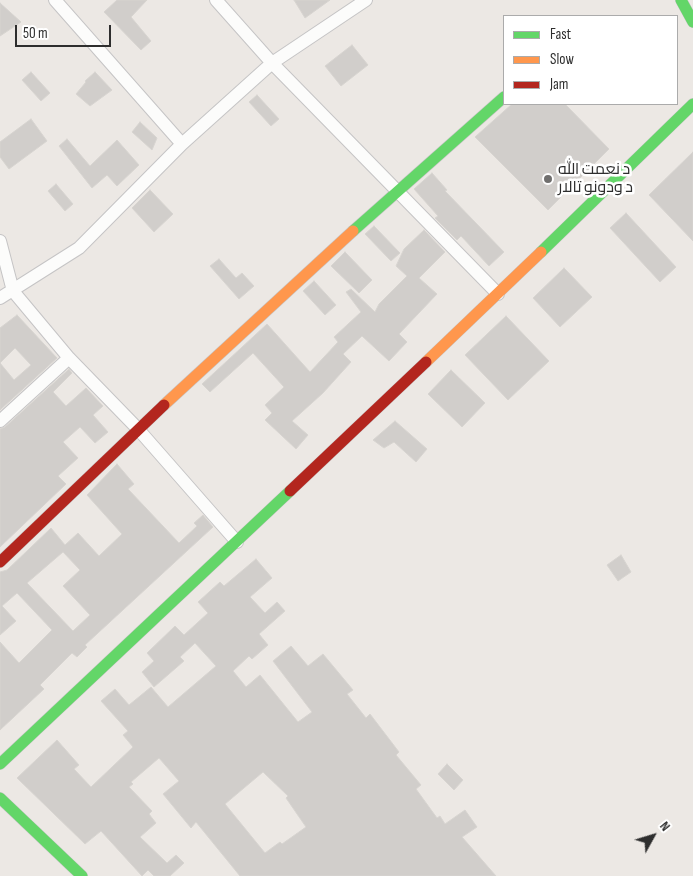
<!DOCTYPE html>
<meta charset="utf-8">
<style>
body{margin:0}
#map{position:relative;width:693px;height:876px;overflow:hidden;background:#ece8e4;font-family:"Sofia Sans Condensed",sans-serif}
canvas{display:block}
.legend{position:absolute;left:503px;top:15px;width:175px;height:90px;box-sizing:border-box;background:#fff;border:1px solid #ababab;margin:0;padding:6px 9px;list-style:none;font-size:15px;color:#2e2e2e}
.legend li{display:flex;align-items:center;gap:10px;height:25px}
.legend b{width:25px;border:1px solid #ababab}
.north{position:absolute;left:628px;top:811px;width:50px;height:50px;-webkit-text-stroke:4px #fff;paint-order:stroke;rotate:51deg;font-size:14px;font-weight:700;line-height:20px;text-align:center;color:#2e2e2e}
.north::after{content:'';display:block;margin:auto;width:18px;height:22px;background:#2e2e2e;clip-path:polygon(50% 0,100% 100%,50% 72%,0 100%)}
.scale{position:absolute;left:15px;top:25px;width:96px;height:22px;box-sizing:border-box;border:2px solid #2e2e2e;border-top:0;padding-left:6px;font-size:15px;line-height:18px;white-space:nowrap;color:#2e2e2e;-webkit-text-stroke:4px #fff;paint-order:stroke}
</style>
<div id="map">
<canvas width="693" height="876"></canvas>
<ul class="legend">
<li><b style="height:6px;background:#63d668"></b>Fast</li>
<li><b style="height:6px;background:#ff974d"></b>Slow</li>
<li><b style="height:6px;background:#b3261e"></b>Jam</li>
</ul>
<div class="north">N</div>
<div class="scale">50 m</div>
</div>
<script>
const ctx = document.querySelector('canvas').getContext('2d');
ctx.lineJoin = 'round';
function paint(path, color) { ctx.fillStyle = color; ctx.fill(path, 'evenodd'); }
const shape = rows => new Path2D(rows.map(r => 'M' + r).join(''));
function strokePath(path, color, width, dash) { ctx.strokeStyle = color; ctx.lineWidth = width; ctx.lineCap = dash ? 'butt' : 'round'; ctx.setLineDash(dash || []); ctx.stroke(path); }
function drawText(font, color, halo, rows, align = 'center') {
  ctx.font = font + ' "Sofia Sans Condensed",Cairo,sans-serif'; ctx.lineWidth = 5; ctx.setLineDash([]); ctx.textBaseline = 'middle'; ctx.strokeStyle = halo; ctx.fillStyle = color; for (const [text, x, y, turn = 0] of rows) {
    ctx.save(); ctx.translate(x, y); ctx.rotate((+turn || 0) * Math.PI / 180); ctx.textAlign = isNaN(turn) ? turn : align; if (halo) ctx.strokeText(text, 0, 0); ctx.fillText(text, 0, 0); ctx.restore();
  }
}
const building = shape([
 [117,0,147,0,131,17,151,41,141,50,104,12,117,0],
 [294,0,330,0,305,18,294,0],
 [0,3,21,22,0,36,0,3],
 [352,45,368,65,341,86,325,66,352,45],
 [31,72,50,93,41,101,22,80,31,72],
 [95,72,112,90,90,106,76,94,86,82,85,81,95,72],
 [257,95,279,119,271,126,249,102,257,95],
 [512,104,565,104,609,149,548,210,475,137,512,104],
 [31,119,47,141,9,169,0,157,0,142,31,119],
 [140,122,157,138,152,150,132,132,140,122],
 [67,139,90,166,117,140,139,165,117,186,107,175,92,188,59,146,67,139],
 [693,152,693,241,649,195,693,152],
 [432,173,447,190,445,191,504,252,489,266,461,236,457,240,435,218,438,216,414,189,432,173],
 [56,184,73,204,65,211,48,191,56,184],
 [150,190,173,214,154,232,132,208,150,190],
 [626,213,676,267,660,282,610,228,626,213],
 [374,226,400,253,391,261,365,234,374,226],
 [424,230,445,252,419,278,437,294,399,334,407,342,389,361,362,336,343,354,351,362,323,393,292,421,308,435,296,449,265,420,272,413,265,405,284,387,253,353,210,392,202,384,267,324,310,372,338,342,334,337,361,312,346,292,351,289,375,312,379,304,407,276,396,266,404,249,424,230],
 [345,252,372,280,359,293,331,266,345,252],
 [219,259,236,278,242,273,254,286,239,299,210,266,219,259],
 [564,268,592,297,560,327,533,298,564,268],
 [314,281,336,305,325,315,303,291,314,281],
 [17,315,57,358,0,410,0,363,14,380,31,365,15,348,0,363,0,328,17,315],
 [506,316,549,361,508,400,465,355,506,316],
 [69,369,72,373,53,392,66,406,86,388,103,406,93,415,108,432,95,443,80,427,63,442,78,458,58,476,66,484,0,547,0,429,5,427,69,369],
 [451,370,485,403,462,427,428,394,451,370],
 [395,421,427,449,416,462,394,442,384,448,373,440,395,421],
 [117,464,134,484,128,489,179,543,197,526,194,523,203,515,213,527,85,645,87,647,77,657,72,653,40,685,44,689,0,730,0,642,19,663,52,630,17,593,2,606,16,621,0,635,0,572,7,570,51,528,65,545,78,533,99,556,122,534,87,495,117,464],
 [63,552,80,570,63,586,90,615,73,631,27,583,63,552],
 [621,555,631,572,618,581,607,565,621,555],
 [256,559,272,578,250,597,265,613,277,602,285,611,259,634,268,645,252,659,249,656,233,671,246,687,260,675,298,722,312,712,273,661,291,646,308,666,323,654,353,690,347,694,366,718,370,714,399,752,396,755,421,785,416,789,437,818,440,816,445,824,465,810,477,827,462,837,496,876,240,876,196,822,191,828,163,794,179,781,159,758,131,782,133,784,129,787,152,811,149,814,156,823,140,837,167,863,176,855,184,863,170,876,154,876,148,870,142,876,101,831,85,844,17,778,57,740,79,765,74,769,91,787,133,747,123,735,128,731,101,701,115,689,129,705,151,687,168,707,216,666,195,643,180,657,184,661,154,687,142,672,154,661,147,653,175,626,184,635,208,613,198,602,220,582,224,586,256,559],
 [263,772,288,796,286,798,306,827,282,844,280,842,265,853,225,804,263,772],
 [447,764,463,780,454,790,438,774,447,764]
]);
paint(building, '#d1cecb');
strokePath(building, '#d7d4d0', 1);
const street = shape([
 [55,0,182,144],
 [216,0,272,63,498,294],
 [0,241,13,291,69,358,138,429,237,542],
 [0,298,79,248,182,144,272,63,366,0],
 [0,421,69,358]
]);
const fast = shape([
 [681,0,693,22],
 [353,231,504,97],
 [541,252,693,104],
 [0,764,290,491],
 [0,798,82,876]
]);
const slow = shape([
 [426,362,541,252],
 [164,405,353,231]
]);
const jam = shape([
 [290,491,426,362],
 [0,562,164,405]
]);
strokePath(street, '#c5c4c5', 14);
strokePath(fast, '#c5c4c5', 12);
strokePath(slow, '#c5c4c5', 12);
strokePath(jam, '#c5c4c5', 12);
strokePath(street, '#fcfcfb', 12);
strokePath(fast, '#63d668', 11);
strokePath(slow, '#ff974d', 11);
strokePath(jam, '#b3261e', 11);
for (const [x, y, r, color] of [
 [548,179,5,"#706f6e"]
]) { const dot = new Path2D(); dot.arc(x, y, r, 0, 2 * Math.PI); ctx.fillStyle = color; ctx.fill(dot); strokePath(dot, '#fff', 2); }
drawText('16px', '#2e2e2e', '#fff', [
 ["د نعمت الله",558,170],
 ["د ودونو تالار",558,188]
], 'left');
</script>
